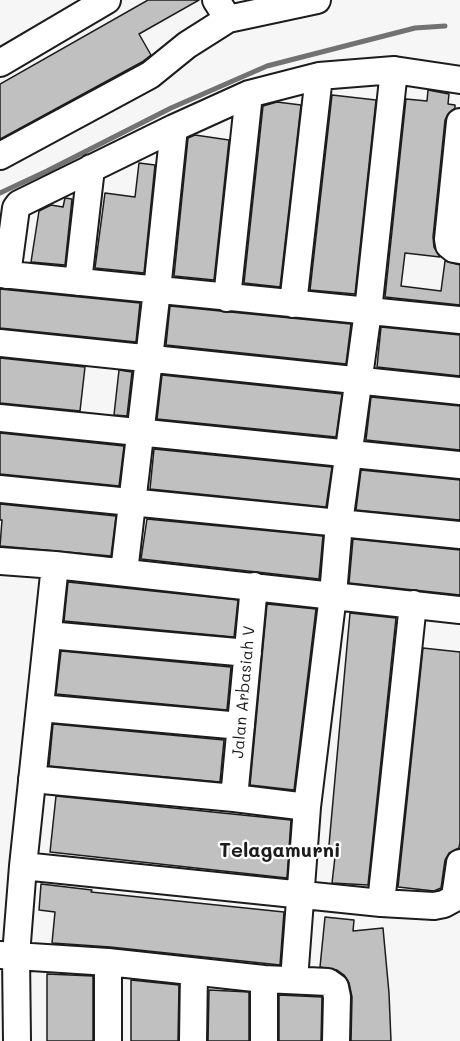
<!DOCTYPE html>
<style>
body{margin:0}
canvas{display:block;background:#f6f6f6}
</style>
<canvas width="460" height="1041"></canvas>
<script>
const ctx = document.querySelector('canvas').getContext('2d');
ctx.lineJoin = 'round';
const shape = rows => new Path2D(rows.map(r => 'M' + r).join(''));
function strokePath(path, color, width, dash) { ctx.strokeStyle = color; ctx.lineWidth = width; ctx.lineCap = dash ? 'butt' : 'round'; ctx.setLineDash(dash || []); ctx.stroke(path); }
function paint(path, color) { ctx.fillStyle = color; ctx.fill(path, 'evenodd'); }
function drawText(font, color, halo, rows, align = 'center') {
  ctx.font = font + ' Mali,sans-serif'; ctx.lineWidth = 4.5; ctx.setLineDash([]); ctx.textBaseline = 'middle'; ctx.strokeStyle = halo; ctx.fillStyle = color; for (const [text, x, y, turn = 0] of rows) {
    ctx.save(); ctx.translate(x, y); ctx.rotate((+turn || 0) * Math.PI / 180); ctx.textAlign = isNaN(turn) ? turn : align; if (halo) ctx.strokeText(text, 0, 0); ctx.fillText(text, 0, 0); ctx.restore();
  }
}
strokePath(shape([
 [0,193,47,171,171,108,267,66,415,28,445,26]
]), '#727272', 5);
const building = shape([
 [148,0,199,0,139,34,151,55,142,62,0,139,0,84,148,0],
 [428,90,449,94,448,104,455,105,455,108,448,114,445,120,433,237,434,247,440,257,405,253,401,286,441,291,445,261,460,265,460,305,385,297,406,99,427,101,428,90],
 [332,95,376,100,355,294,310,290,332,95],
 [277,102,301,105,280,287,244,283,263,106,277,102],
 [195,135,229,140,214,280,174,276,188,138,195,135],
 [139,163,155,165,144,273,95,268,105,193,135,197,139,163],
 [65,198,72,199,65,265,31,262,39,211,51,205,63,207,65,198],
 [0,289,140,303,136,342,0,328,0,289],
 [170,306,351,324,346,364,166,345,170,306],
 [381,327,460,335,460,376,377,367,381,327],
 [0,358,85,367,80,411,0,403,0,358],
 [119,370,132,372,127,416,114,415,119,370],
 [162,375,342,394,336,437,157,419,162,375],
 [371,397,460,406,460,450,366,440,371,397],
 [0,433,124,446,119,486,0,474,0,433],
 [154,449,332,467,326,507,150,489,154,449],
 [361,470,460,480,460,520,356,510,361,470],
 [0,504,116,516,111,556,0,546,2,520,0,520,0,504],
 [147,519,323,536,319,579,141,559,147,519],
 [353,539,460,550,460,595,349,583,353,539],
 [68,582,238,600,234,637,64,621,68,582],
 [267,604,316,609,294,790,250,785,267,604],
 [350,613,396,618,368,885,332,883,335,857,328,856,350,613],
 [423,648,460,652,460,842,459,848,449,853,445,860,441,888,434,891,398,887,423,648],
 [61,651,231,667,227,710,56,694,61,651],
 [53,724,224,740,220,782,49,766,53,724],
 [56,796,291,820,287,878,50,852,56,796],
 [41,884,92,890,91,892,284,912,280,965,110,947,52,943,55,912,39,910,41,884],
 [325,917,354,920,353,931,383,928,389,993,391,1041,351,1041,352,997,349,983,344,975,337,970,320,967,325,917],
 [47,974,93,976,93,1041,47,1041,47,974],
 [131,980,179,985,178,1041,131,1041,131,980],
 [209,990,249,992,249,1041,208,1041,209,990],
 [279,995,322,997,321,1041,279,1041,279,995]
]);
paint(building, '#c0c0c0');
strokePath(building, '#1c1c1c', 1.5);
const minor = shape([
 [216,0,228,19],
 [0,63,107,0],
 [460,122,448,239,449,245,454,249,460,250],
 [0,156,150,75,187,45,228,19,317,0],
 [0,274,460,320],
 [7,275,16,208,19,204,174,128,249,94,319,76,394,70,460,80],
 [78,282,91,168],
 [227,298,249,94],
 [293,304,319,76],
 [0,343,460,391],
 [0,418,460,465],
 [0,489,460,535],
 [0,561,55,565,460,610],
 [124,572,157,290,174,128],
 [48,635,248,653],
 [40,708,241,726],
 [32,779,234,798,307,807],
 [234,798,254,586],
 [23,866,381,903,434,906,444,904,460,895],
 [455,897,460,863],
 [381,903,413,604],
 [0,955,108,962,264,979,328,982,335,987,337,997,336,1041],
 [108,962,108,1041],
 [294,980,307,807,333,595,339,523,368,311,394,70],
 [17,1041,16,955,23,866,55,565],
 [193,1041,194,972],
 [264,1041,264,979]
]);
strokePath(minor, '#1c1c1c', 30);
strokePath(minor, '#fff', 26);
drawText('16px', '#1c1c1c', '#fff', [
 ["Jalan Arbasiah V",244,692,-85]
]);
drawText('bold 20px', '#1c1c1c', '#fff', [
 ["Telagamurni",280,851]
]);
</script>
